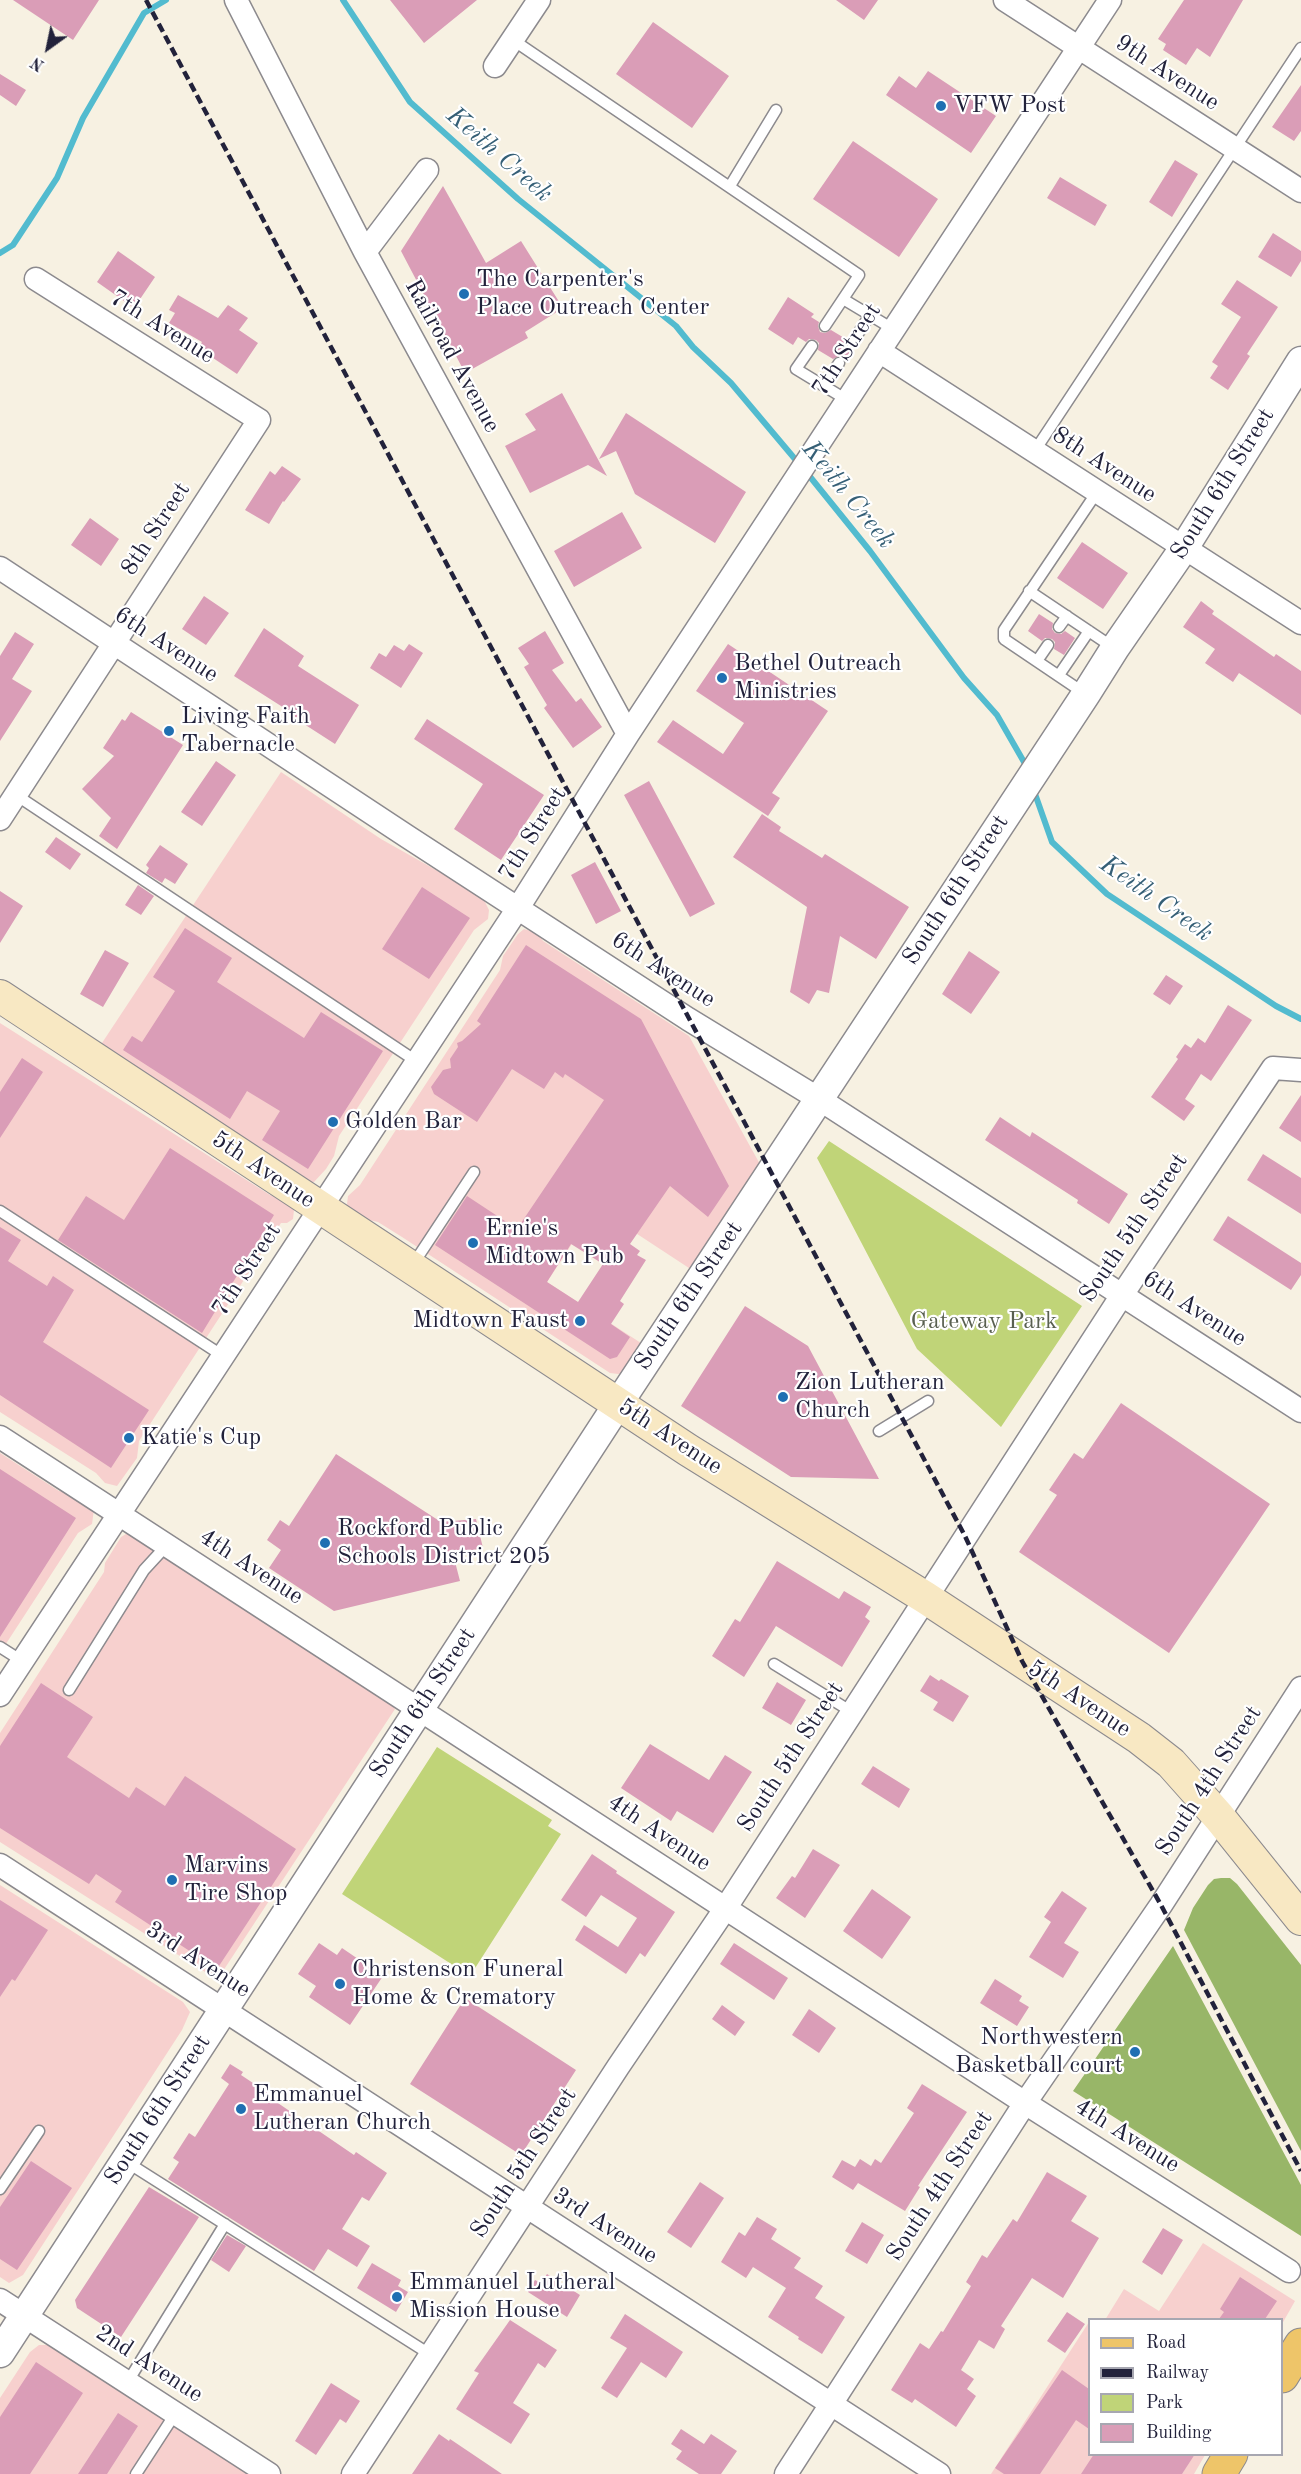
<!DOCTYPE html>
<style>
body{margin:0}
#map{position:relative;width:1301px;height:2474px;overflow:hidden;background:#f7f1e2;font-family:"Old Standard TT",serif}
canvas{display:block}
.legend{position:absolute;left:1088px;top:2318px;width:195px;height:138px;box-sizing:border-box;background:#fff;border:2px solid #a7a7b1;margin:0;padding:8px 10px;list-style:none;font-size:18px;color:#22223b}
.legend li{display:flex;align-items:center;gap:12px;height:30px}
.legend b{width:30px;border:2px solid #a7a7b1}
.north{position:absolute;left:18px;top:18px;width:60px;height:60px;-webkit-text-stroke:4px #fff;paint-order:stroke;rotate:213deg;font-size:16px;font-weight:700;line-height:24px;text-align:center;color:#22223b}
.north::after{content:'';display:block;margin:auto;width:21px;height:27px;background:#22223b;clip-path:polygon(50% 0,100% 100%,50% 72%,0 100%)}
</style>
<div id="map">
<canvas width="1301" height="2474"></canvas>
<ul class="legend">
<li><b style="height:8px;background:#eec569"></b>Road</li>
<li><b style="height:8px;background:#22223b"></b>Railway</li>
<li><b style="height:16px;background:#c0d478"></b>Park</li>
<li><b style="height:16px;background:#da9db7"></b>Building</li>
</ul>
<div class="north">N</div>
</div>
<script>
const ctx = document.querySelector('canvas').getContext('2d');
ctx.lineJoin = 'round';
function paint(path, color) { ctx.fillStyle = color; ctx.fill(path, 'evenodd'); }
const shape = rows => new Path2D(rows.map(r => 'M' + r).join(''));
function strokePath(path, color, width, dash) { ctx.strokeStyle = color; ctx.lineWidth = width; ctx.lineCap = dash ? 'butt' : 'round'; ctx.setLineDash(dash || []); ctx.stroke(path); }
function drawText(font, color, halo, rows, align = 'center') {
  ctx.font = font + ' "Old Standard TT",serif'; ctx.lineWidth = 4.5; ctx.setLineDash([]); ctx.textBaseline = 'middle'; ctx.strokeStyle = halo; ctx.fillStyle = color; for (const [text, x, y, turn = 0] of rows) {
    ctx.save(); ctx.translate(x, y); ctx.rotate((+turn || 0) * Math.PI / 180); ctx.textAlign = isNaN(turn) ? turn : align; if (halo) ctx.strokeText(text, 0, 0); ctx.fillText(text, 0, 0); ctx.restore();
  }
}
paint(shape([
 [281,772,381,839,482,896,489,910,488,919,474,930,339,1136,334,1156,326,1169,314,1182,307,1182,299,1174,100,1046],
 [524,929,537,933,543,941,689,1036,761,1166,692,1270,596,1207,547,1282,644,1345,623,1373,618,1374,610,1373,402,1237,378,1222,365,1219,349,1209,347,1204,348,1196,360,1185,500,970,503,956,518,934],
 [0,1023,270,1195,282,1197,294,1210,293,1219,287,1223,281,1223,139,1441,137,1458,117,1486,105,1483,96,1473,0,1412],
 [0,1453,59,1491,68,1492,94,1509,92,1524,78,1533,0,1653],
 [126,1534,132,1534,392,1704,395,1709,223,1971,213,1977,0,1842,0,1733,104,1572,105,1563,121,1537],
 [0,1885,183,2002,190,2012,182,2030,23,2275,9,2283,0,2277],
 [1203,2243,1295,2301,1282,2324,1282,2320,1105,2320,1124,2289,1159,2311],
 [1089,2322,1090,2454,1205,2455,1194,2474,991,2474],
 [39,2345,48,2345,58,2350,253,2474,0,2474,0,2398,30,2352]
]), '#f7d0ce');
paint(shape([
 [829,1141,1082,1306,1001,1427,917,1349,817,1158],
 [437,1747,552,1820,548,1826,561,1834,470,1976,342,1894]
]), '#c0d478');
paint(shape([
 [1221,1878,1230,1878,1237,1884,1301,1965,1301,2151,1184,1930,1193,1908,1208,1885,1214,1879],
 [1173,1946,1301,2185,1301,2236,1073,2091]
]), '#98b668');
strokePath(shape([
 [343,0,410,102,518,199,676,326,693,347,731,383,800,465],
 [0,253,13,245,57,178,83,118,144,13,166,0],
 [807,473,870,551,964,678,997,715,1028,769],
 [1034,791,1052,842,1107,894,1276,1006,1301,1019]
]), '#52bbcf', 6);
paint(shape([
 [13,0,99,0,73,40],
 [390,0,477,0,424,43],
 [836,0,878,0,864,20],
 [1184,0,1243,0,1210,57,1197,48,1186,65,1163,50,1166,44,1158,39],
 [653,22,729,76,692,128,616,74],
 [928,71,996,116,971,153,886,95,899,76,916,88],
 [0,74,26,90,16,106,0,95],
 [1301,85,1301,131,1294,141,1272,127],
 [853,141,938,199,899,257,813,199],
 [1175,160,1198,174,1172,217,1149,202],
 [1060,177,1107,205,1095,226,1047,198],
 [443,186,486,263,521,241,563,308,525,332,528,338,465,373,401,251],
 [1273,233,1301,251,1301,261,1291,277,1258,257],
 [118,251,155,277,134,308,97,282],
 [1237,280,1278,307,1247,354,1250,356,1228,390,1210,378,1218,366,1212,362,1241,317,1221,304],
 [178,295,218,318,228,305,248,318,239,330,258,343,237,374,198,348,202,342,169,323,175,313,169,310],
 [788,297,814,314,811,317,819,322,818,326,820,332,825,333,831,330,846,339,845,346,851,350,845,359,839,356,833,359,818,350,819,343,816,340,809,339,806,342,798,337,793,345,768,329],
 [562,393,607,476,588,465,530,493,505,446,536,430,525,414],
 [626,413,746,492,715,543,635,494,616,451,599,459],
 [282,466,301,479,284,502,283,501,269,524,245,510,270,471,275,475],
 [622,512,642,548,574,587,554,551],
 [90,518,119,539,101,566,71,545],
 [1082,542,1128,573,1103,609,1057,578],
 [204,596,229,613,206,645,182,629],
 [1201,601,1214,611,1212,614,1274,657,1276,654,1301,671,1301,715,1239,673,1233,682,1205,663,1215,649,1183,627],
 [1039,614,1053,623,1052,629,1055,633,1061,634,1065,631,1075,638,1064,655,1054,649,1055,642,1052,639,1045,638,1042,641,1028,631],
 [264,628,304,656,298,666,359,705,335,744,290,715,292,713,234,676],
 [545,631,564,663,552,670,576,702,581,698,602,727,573,748,544,708,547,705,524,667,529,664,518,648],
 [15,632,34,644,12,679,32,691,0,741,0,656],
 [409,644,423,653,401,688,370,668,379,653,386,657,394,645,404,651],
 [728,644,828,711,772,793,780,798,768,816,657,742,673,720,723,754,744,723,696,691],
 [131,712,183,745,117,849,99,836,111,818,82,789,114,756,103,748,122,719,125,721],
 [427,719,544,795,501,860,454,829,483,784,414,739],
 [216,761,236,775,202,826,181,812],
 [649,781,715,904,690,917,624,795],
 [762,814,781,827,779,831,822,858,825,854,909,907,876,959,840,936,829,993,817,990,809,1004,790,992,807,907,733,857],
 [56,837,81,854,70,870,45,852],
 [160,845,188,864,175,884,165,878,162,883,146,873,149,868,146,865],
 [595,862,621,911,596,924,571,875],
 [138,885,154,896,141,915,125,905],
 [422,887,470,918,429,979,382,949],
 [0,891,23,906,0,943],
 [185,928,232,958,217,982,304,1038,321,1012,383,1051,308,1169,262,1140,280,1111,247,1091,230,1119,123,1050,132,1036,142,1042,175,991,153,977],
 [526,945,641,1019,729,1186,708,1217,670,1186,630,1244,640,1251,637,1255,646,1260,620,1301,624,1304,611,1324,630,1337,617,1357,610,1359,435,1245,467,1196,517,1229,604,1100,565,1074,563,1078,555,1072,544,1089,512,1069,477,1122,434,1094,431,1087,443,1070,451,1068,450,1059,458,1047,457,1043,462,1041,481,1024,477,1021],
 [571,1244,603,1264,578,1302,547,1282],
 [105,950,129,963,103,1007,80,994],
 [969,951,1000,972,971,1014,942,994],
 [1166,975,1183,986,1170,1005,1153,994],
 [1228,1005,1252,1020,1211,1081,1201,1074,1185,1099,1195,1106,1184,1121,1151,1097,1178,1059,1176,1057,1185,1044,1191,1048,1198,1038,1205,1043],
 [22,1058,43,1072,0,1138,0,1092],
 [1301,1095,1301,1142,1279,1128],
 [1000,1117,1030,1137,1032,1132,1128,1194,1109,1224,1077,1203,1078,1200,985,1140],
 [170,1148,274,1215,202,1333,58,1240,86,1196,124,1220],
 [1263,1154,1301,1178,1301,1214,1247,1180],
 [1228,1216,1301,1263,1301,1275,1291,1290,1213,1240],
 [0,1227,21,1240,8,1261,47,1286,53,1276,74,1290,43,1342,149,1410,111,1468,0,1395],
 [745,1306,808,1346,879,1479,791,1477,681,1406],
 [1121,1403,1270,1504,1169,1653,1019,1552,1057,1495,1049,1490,1074,1453,1083,1459],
 [336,1454,441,1522,476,1519,483,1548,453,1554,460,1581,334,1611,269,1568,281,1550,267,1540,280,1520,289,1526],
 [0,1469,76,1518,0,1637],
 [777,1561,839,1599,844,1591,871,1607,865,1617,870,1621,842,1667,776,1626,744,1677,712,1656,735,1619,740,1622],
 [930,1675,939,1681,941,1679,969,1696,953,1722,933,1710,938,1702,920,1691],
 [777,1682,806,1700,791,1725,762,1708],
 [41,1683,93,1717,67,1757,129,1798,136,1787,165,1806,185,1776,296,1849,217,1969,115,1902,122,1891,96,1874,89,1884,0,1828,0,1746],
 [650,1744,709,1780,725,1755,752,1772,713,1833,677,1811,671,1821,621,1788],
 [873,1766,910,1789,899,1808,861,1784],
 [813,1849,840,1865,805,1918,776,1898,792,1876,795,1878],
 [592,1854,617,1871,616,1873,675,1912,645,1957,640,1953,626,1974,575,1940,584,1925,618,1947,637,1918,601,1895,586,1917,561,1900],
 [872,1889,911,1917,882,1959,843,1931],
 [1062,1891,1087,1908,1064,1943,1079,1952,1063,1978,1029,1957,1051,1922,1044,1917],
 [0,1900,48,1930,15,1981,12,1979,0,1997],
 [319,1943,337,1955,342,1948,383,1976,350,2025,309,1997,316,1986,298,1974],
 [734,1943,788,1978,774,2000,720,1964],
 [995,1979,1022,1996,1019,2001,1029,2007,1017,2026,980,2003],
 [465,1998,576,2070,521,2155,410,2084],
 [722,2005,745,2022,735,2036,712,2019],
 [809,2009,836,2028,819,2053,792,2035],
 [230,2064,243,2072,241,2075,274,2097,272,2099,354,2155,356,2152,387,2173,369,2201,362,2197,342,2229,370,2246,357,2267,328,2249,314,2271,168,2179,179,2162,173,2158,189,2133,195,2137,229,2084,221,2078],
 [922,2084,967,2112,918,2186,920,2187,905,2211,858,2183,853,2190,832,2177,842,2160,855,2167,860,2159,871,2166,875,2159,881,2163,914,2113,907,2108],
 [31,2161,72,2188,17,2270,0,2259,0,2207],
 [1047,2172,1087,2196,1071,2221,1099,2238,1063,2298,1032,2278,1001,2326,1005,2329,994,2349,979,2340,961,2370,974,2379,967,2389,976,2396,956,2427,915,2399,912,2403,891,2390,920,2343,929,2349,941,2331,943,2332,971,2286,966,2282,982,2255,987,2258,1013,2219,1017,2222],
 [700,2182,724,2198,691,2248,667,2232],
 [149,2187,199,2217,121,2337,77,2308,75,2300],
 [757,2217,777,2229,771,2239,801,2258,794,2268,823,2286,815,2298,845,2317,822,2354,798,2339,799,2337,768,2317,786,2288,753,2267,746,2278,721,2262,739,2232,745,2236],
 [862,2222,884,2235,867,2264,845,2251],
 [1163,2228,1183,2240,1162,2275,1142,2262],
 [227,2235,246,2246,229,2272,211,2260],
 [372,2263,401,2280,398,2286,408,2292,396,2312,357,2288],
 [547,2274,580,2295,567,2317,528,2292,535,2280,541,2283],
 [1240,2277,1277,2301,1265,2319,1219,2319,1224,2312,1220,2309],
 [1067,2312,1085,2324,1065,2353,1047,2341],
 [625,2314,683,2352,666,2378,641,2362,617,2398,601,2388,627,2348,610,2338],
 [510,2320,557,2350,545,2368,538,2363,513,2403,530,2414,511,2444,456,2409,479,2373,474,2371],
 [36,2362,83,2393,30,2474,0,2474,0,2417],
 [1062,2370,1089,2389,1089,2429,1076,2420,1040,2474,1004,2474,995,2468],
 [331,2383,360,2401,346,2423,340,2419,316,2455,295,2441],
 [118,2413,138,2426,107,2474,78,2474],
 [681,2429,704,2444,711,2434,737,2451,721,2474,699,2474,676,2459,682,2451,671,2444],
 [439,2434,449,2441,450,2439,502,2474,412,2474],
 [1094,2454,1195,2454,1182,2474,1081,2474]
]), '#da9db7');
const service = shape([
 [513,40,859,275,843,299,893,329],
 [730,186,776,110],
 [825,326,843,299],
 [852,343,870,315],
 [812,346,796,369,847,400],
 [824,386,839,363],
 [1034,452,1301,48],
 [1029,591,1114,648],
 [1059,627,1067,616],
 [1037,661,1048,645],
 [1059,675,1089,631],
 [1084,693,1004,639,1004,630,1097,492],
 [16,795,416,1061],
 [0,1211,223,1356],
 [412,1266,474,1172],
 [879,1431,928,1401],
 [0,1647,22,1661],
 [774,1664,852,1712],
 [69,1690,144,1570,167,1545],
 [125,2161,431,2355],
 [0,2189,39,2131],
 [127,2383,225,2224],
 [136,2474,175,2414]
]);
const minor = shape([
 [236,0,365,252,628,734],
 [1005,0,1301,191],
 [495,66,539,0],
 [365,252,427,170],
 [879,351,1301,623],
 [0,568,408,837,688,1019,819,1099,1301,1411],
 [0,819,259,420,36,279],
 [0,1437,1025,2103,1289,2271],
 [0,1695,518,908,628,734,1110,0],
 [0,1865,939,2474],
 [0,2300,269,2474],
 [353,2474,618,2067,725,1909,1122,1295,1273,1068,1301,1070],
 [786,2474,1025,2103,1161,1905,1301,1688]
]);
const tertiary = shape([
 [0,2353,618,1404,1086,694,1115,648,1184,548,1301,361]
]);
const secondary = shape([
 [0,996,688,1450,926,1598,1139,1738,1171,1763,1219,1817,1301,1919]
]);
const primary = shape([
 [1282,2376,1301,2345],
 [1219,2474,1231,2454]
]);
strokePath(service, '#8c8a8e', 13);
strokePath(minor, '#8c8a8e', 25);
strokePath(tertiary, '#8c8a8e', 31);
strokePath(secondary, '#8c8a8e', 34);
strokePath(primary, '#8c8a8e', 35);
strokePath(service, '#fff', 10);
strokePath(minor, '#fff', 22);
strokePath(tertiary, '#fff', 28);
strokePath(secondary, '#f8e8c3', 32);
strokePath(primary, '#eec569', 33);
strokePath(shape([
 [146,0,965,1536,1022,1661,1161,1905,1301,2171]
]), '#22223b', 4.5, [9, 4.5]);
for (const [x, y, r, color] of [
 [941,106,6,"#1f6fb2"],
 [464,294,6,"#1f6fb2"],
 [722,678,6,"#1f6fb2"],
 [169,731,6,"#1f6fb2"],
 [333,1122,6,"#1f6fb2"],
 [473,1243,6,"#1f6fb2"],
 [580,1321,6,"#1f6fb2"],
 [783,1397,6,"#1f6fb2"],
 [129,1438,6,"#1f6fb2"],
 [325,1543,6,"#1f6fb2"],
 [172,1880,6,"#1f6fb2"],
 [340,1984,6,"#1f6fb2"],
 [1135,2052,6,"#1f6fb2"],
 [241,2109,6,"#1f6fb2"],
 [397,2297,6,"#1f6fb2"]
]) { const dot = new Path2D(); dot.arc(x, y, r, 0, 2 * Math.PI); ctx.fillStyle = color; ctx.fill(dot); strokePath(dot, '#fff', 2); }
drawText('24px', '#22223b', '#fff', [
 ["9th Avenue",1167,73,33],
 ["7th Avenue",162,327,32],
 ["7th Street",847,350,-57],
 ["Railroad Avenue",452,356,61],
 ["8th Avenue",1104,465,33],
 ["South 6th Street",1223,484,-58],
 ["8th Street",156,529,-57],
 ["6th Avenue",166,645,33],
 ["7th Street",533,834,-58],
 ["South 6th Street",956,890,-57],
 ["6th Avenue",663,970,33],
 ["5th Avenue",263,1170,34],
 ["South 5th Street",1134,1228,-56],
 ["7th Street",247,1270,-57],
 ["South 6th Street",689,1296,-56],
 ["6th Avenue",1194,1309,33],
 ["5th Avenue",670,1437,33],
 ["4th Avenue",251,1567,33],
 ["5th Avenue",1079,1699,34],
 ["South 6th Street",423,1703,-57],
 ["South 5th Street",791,1757,-57],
 ["South 4th Street",1209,1781,-57],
 ["4th Avenue",659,1833,34],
 ["3rd Avenue",198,1960,33],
 ["South 6th Street",158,2110,-57],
 ["4th Avenue",1127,2136,32],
 ["South 5th Street",524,2163,-57],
 ["South 4th Street",940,2186,-57],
 ["3rd Avenue",605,2226,33],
 ["2nd Avenue",149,2364,33]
]);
drawText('24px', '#22223b', '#fff', [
 ["VFW Post",953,106],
 ["The Carpenter's",476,280],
 ["Place Outreach Center",476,308],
 ["Bethel Outreach",734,664],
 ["Ministries",734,692],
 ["Living Faith",181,717],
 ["Tabernacle",181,745],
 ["Golden Bar",345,1122],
 ["Ernie's",485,1229],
 ["Midtown Pub",485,1257],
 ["Midtown Faust",568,1321,"right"],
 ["Zion Lutheran",795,1383],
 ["Church",795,1411],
 ["Katie's Cup",141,1438],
 ["Rockford Public",337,1529],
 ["Schools District 205",337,1557],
 ["Marvins",184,1866],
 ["Tire Shop",184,1894],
 ["Christenson Funeral",352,1970],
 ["Home & Crematory",352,1998],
 ["Northwestern",1123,2038,"right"],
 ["Basketball court",1123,2066,"right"],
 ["Emmanuel",253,2095],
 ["Lutheran Church",253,2123],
 ["Emmanuel Lutheral",409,2283],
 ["Mission House",409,2311]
], 'left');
drawText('24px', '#596050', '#fff', [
 ["Gateway Park",984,1322]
]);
drawText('italic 26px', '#355f76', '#fff', [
 ["Keith Creek",499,155,41],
 ["Keith Creek",848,495,51],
 ["Keith Creek",1156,899,35]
]);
</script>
